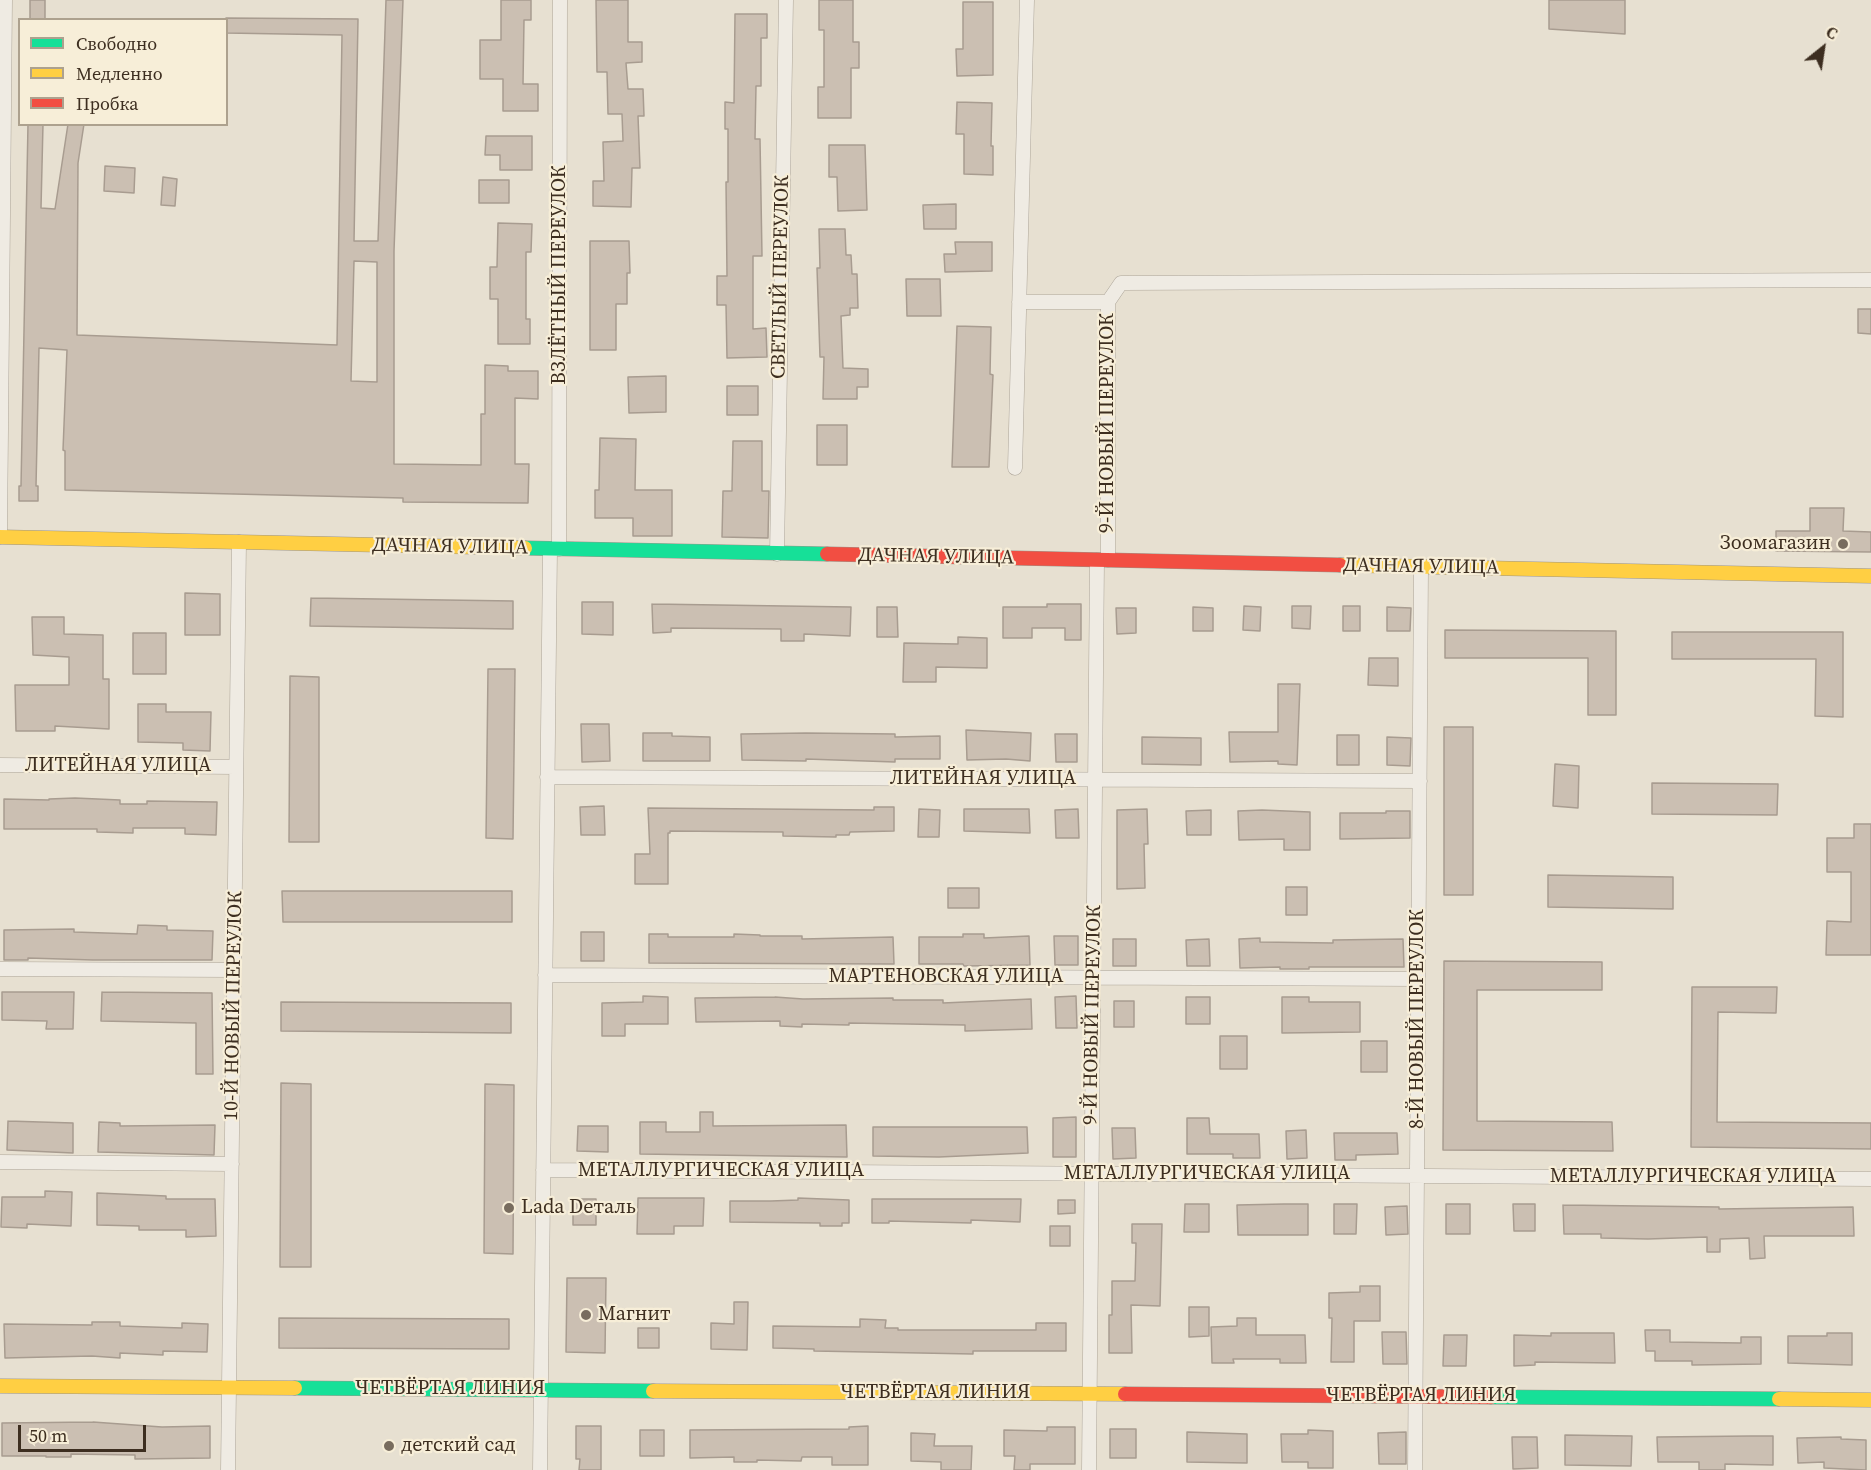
<!DOCTYPE html>
<meta charset="utf-8">
<style>
body{margin:0}
#map{position:relative;width:1871px;height:1470px;overflow:hidden;background:#e7e0d1;font-family:"Source Serif 4",serif}
canvas{display:block}
.legend{position:absolute;left:18px;top:18px;width:210px;height:108px;box-sizing:border-box;background:#f7eed8;border:2px solid #ada18e;margin:0;padding:8px 10px;list-style:none;font-size:18px;color:#3d2e20}
.legend li{display:flex;align-items:center;gap:12px;height:30px}
.legend b{width:30px;border:2px solid #ada18e}
.north{position:absolute;left:1793px;top:18px;width:60px;height:60px;-webkit-text-stroke:4px #f7eed8;paint-order:stroke;rotate:30deg;font-size:16px;font-weight:700;line-height:24px;text-align:center;color:#3d2e20}
.north::after{content:'';display:block;margin:auto;width:21px;height:27px;background:#3d2e20;clip-path:polygon(50% 0,100% 100%,50% 72%,0 100%)}
.scale{position:absolute;left:18px;top:1425px;width:128px;height:27px;box-sizing:border-box;border:3px solid #3d2e20;border-top:0;padding-left:8px;font-size:18px;line-height:21px;white-space:nowrap;color:#3d2e20;-webkit-text-stroke:4px #f7eed8;paint-order:stroke}
</style>
<div id="map">
<canvas width="1871" height="1470"></canvas>
<ul class="legend">
<li><b style="height:8px;background:#16e098"></b>Свободно</li>
<li><b style="height:8px;background:#ffcf43"></b>Медленно</li>
<li><b style="height:8px;background:#f24e42"></b>Пробка</li>
</ul>
<div class="north">С</div>
<div class="scale">50 m</div>
</div>
<script>
const ctx = document.querySelector('canvas').getContext('2d');
ctx.lineJoin = 'round';
function paint(path, color) { ctx.fillStyle = color; ctx.fill(path, 'evenodd'); }
const shape = rows => new Path2D(rows.map(r => 'M' + r).join(''));
function strokePath(path, color, width, dash) { ctx.strokeStyle = color; ctx.lineWidth = width; ctx.lineCap = dash ? 'butt' : 'round'; ctx.setLineDash(dash || []); ctx.stroke(path); }
function drawText(font, color, halo, rows, align = 'center') {
  ctx.font = font + ' "Source Serif 4",serif'; ctx.lineWidth = 4.5; ctx.setLineDash([]); ctx.textBaseline = 'middle'; ctx.strokeStyle = halo; ctx.fillStyle = color; for (const [text, x, y, turn = 0] of rows) {
    ctx.save(); ctx.translate(x, y); ctx.rotate((+turn || 0) * Math.PI / 180); ctx.textAlign = isNaN(turn) ? turn : align; if (halo) ctx.strokeText(text, 0, 0); ctx.fillText(text, 0, 0); ctx.restore();
  }
}
const building = shape([
 [30,0,45,0,45,20,30,20,30,0],
 [386,0,403,0,394,251,394,464,481,465,481,414,485,414,485,365,508,366,508,371,538,371,538,399,515,398,515,464,529,464,528,503,403,502,403,498,65,490,65,451,63,450,67,350,39,348,36,486,38,486,38,501,19,501,19,486,21,486,28,124,43,124,41,208,55,209,68,124,84,124,78,163,77,335,337,345,342,35,226,33,226,18,358,19,354,241,378,241,386,0],
 [354,261,377,262,377,382,351,381,354,261],
 [501,0,531,0,531,20,524,20,523,84,538,84,538,111,503,111,503,79,480,79,480,40,501,40,501,0],
 [596,0,628,0,628,42,642,42,642,62,626,63,628,89,643,89,644,116,638,116,640,168,632,168,631,207,593,206,593,181,604,181,603,142,623,141,622,114,608,114,607,72,597,72,596,0],
 [819,0,853,0,853,42,859,42,859,68,851,68,851,118,818,118,818,87,824,87,824,30,819,30,819,0],
 [1549,0,1625,0,1625,34,1549,29,1549,0],
 [963,2,993,2,993,75,957,76,956,49,963,49,963,2],
 [735,14,767,14,767,38,761,38,761,86,756,86,755,139,760,139,762,256,753,256,753,329,766,328,767,357,727,358,726,305,717,305,717,276,727,276,726,182,728,182,728,129,725,129,725,102,734,103,735,14],
 [957,102,992,103,991,146,993,146,993,175,964,174,964,134,956,134,957,102],
 [486,136,532,136,532,170,500,170,500,155,485,155,486,136],
 [829,145,865,145,867,210,838,211,837,177,829,177,829,145],
 [105,166,135,168,134,193,104,191,105,166],
 [163,177,177,179,175,206,161,205,163,177],
 [479,180,509,180,509,203,479,203,479,180],
 [956,204,956,229,924,229,923,205,956,204],
 [498,223,532,224,531,252,526,252,526,319,530,319,530,344,498,344,498,299,490,299,490,267,497,267,498,223],
 [819,229,845,229,846,255,851,255,852,274,857,274,858,308,850,308,850,315,841,316,843,368,868,369,868,387,857,387,857,399,823,399,824,357,820,357,817,268,820,268,819,229],
 [590,241,629,241,630,273,627,273,627,304,616,304,616,350,590,350,590,241],
 [955,242,992,242,992,271,945,272,944,254,956,254,955,242],
 [906,279,940,279,941,316,907,316,906,279],
 [1858,309,1871,309,1871,334,1858,333,1858,309],
 [957,326,991,327,990,374,993,375,989,467,952,467,957,326],
 [666,376,666,412,629,413,628,377,666,376],
 [727,386,758,386,758,415,727,415,727,386],
 [817,425,847,425,847,465,817,465,817,425],
 [600,438,636,439,635,490,672,490,672,536,633,536,633,518,595,518,595,490,599,490,600,438],
 [733,441,762,441,762,491,769,491,768,538,722,537,723,491,732,491,733,441],
 [1810,508,1844,508,1843,531,1871,532,1871,552,1776,551,1776,531,1810,531,1810,508],
 [185,593,220,594,220,635,185,635,185,593],
 [311,598,513,601,513,629,310,626,311,598],
 [582,602,613,602,613,635,582,634,582,602],
 [652,604,851,607,850,636,804,634,804,641,781,641,781,629,671,628,671,632,653,633,652,604],
 [1047,604,1081,604,1081,640,1065,640,1065,628,1032,628,1032,638,1003,638,1003,607,1047,607,1047,604],
 [1244,606,1261,607,1260,631,1243,630,1244,606],
 [1292,606,1311,606,1310,629,1292,628,1292,606],
 [1343,606,1360,606,1360,631,1343,631,1343,606],
 [877,607,897,607,898,637,877,637,877,607],
 [1193,607,1213,608,1213,631,1193,631,1193,607],
 [1387,607,1411,608,1410,631,1387,631,1387,607],
 [1116,608,1136,608,1136,633,1117,634,1116,608],
 [32,617,64,617,64,634,103,635,103,679,109,679,109,729,55,726,55,731,16,731,15,685,69,685,69,657,33,655,32,617],
 [1445,630,1616,631,1616,715,1588,715,1588,658,1445,658,1445,630],
 [1672,632,1843,632,1843,717,1815,716,1816,659,1672,659,1672,632],
 [133,633,166,633,166,674,133,674,133,633],
 [958,637,987,638,987,668,936,667,936,682,903,682,904,643,958,644,958,637],
 [1369,658,1398,658,1398,686,1368,685,1369,658],
 [488,669,515,669,513,839,486,838,488,669],
 [290,676,319,677,319,842,289,842,290,676],
 [1278,684,1300,684,1297,765,1278,764,1278,761,1230,762,1229,732,1278,732,1278,684],
 [138,704,166,704,166,712,211,712,210,751,183,750,183,743,138,742,138,704],
 [581,724,609,724,610,761,582,762,581,724],
 [1444,727,1473,727,1473,895,1444,895,1444,727],
 [966,730,1031,733,1030,761,1006,759,967,760,966,730],
 [643,733,672,733,672,736,710,737,710,761,643,761,643,733],
 [806,733,895,734,895,737,940,736,940,759,895,759,895,762,806,759,806,761,742,760,741,734,806,733],
 [1055,734,1077,734,1077,762,1056,762,1055,734],
 [1337,735,1359,735,1359,765,1337,765,1337,735],
 [1142,737,1201,738,1201,765,1142,764,1142,737],
 [1387,737,1411,738,1410,766,1387,765,1387,737],
 [1555,764,1579,766,1578,808,1553,806,1555,764],
 [1652,783,1778,784,1777,815,1652,814,1652,783],
 [75,798,120,800,120,804,147,804,147,801,217,802,216,835,185,834,185,828,133,828,133,833,97,832,97,829,4,829,4,799,49,800,49,799,75,798],
 [604,806,605,835,581,835,580,807,604,806],
 [874,807,894,807,894,831,850,832,849,835,836,835,836,837,783,836,783,832,670,831,670,833,668,833,668,884,635,884,635,854,650,854,648,808,874,810,874,807],
 [919,809,940,810,939,837,918,837,919,809],
 [964,809,1029,809,1030,833,964,831,964,809],
 [1078,809,1079,838,1056,838,1055,810,1078,809],
 [1147,809,1148,844,1144,844,1145,888,1117,889,1117,810,1147,809],
 [1211,810,1211,835,1187,835,1186,811,1211,810],
 [1262,810,1310,812,1310,850,1284,850,1284,839,1239,840,1238,811,1262,810],
 [1386,811,1410,811,1410,838,1340,839,1340,813,1386,813,1386,811],
 [1854,824,1871,824,1871,955,1826,955,1827,921,1851,922,1851,872,1827,872,1827,838,1854,838,1854,824],
 [1548,875,1673,877,1673,909,1548,907,1548,875],
 [1286,887,1307,887,1307,915,1286,915,1286,887],
 [948,888,979,888,979,908,948,908,948,888],
 [282,891,512,891,512,922,283,922,282,891],
 [138,925,167,926,167,930,213,931,212,960,93,960,28,958,28,960,4,960,4,930,74,929,74,932,137,934,138,925],
 [581,932,604,932,604,961,581,961,581,932],
 [649,934,668,934,668,937,734,937,734,934,760,935,760,936,802,936,802,939,893,937,894,964,649,963,649,934],
 [963,934,984,934,984,938,1029,936,1030,965,964,966,963,964,919,964,919,937,963,937,963,934],
 [1054,936,1078,936,1078,965,1055,965,1054,936],
 [1260,938,1260,942,1333,943,1333,940,1403,939,1404,967,1309,967,1309,969,1280,969,1280,967,1240,968,1239,939,1260,938],
 [1113,939,1136,939,1136,966,1113,966,1113,939],
 [1209,939,1210,966,1187,966,1186,940,1209,939],
 [1444,961,1602,962,1602,990,1477,990,1477,1121,1612,1122,1613,1151,1443,1150,1444,961],
 [1692,987,1777,987,1776,1013,1718,1012,1717,1122,1871,1123,1871,1149,1691,1147,1692,987],
 [2,992,74,992,73,1029,46,1029,47,1021,2,1020,2,992],
 [102,992,212,993,213,1074,196,1074,196,1023,101,1021,102,992],
 [643,996,668,997,668,1024,625,1024,625,1036,602,1036,602,1003,643,1002,643,996],
 [1076,996,1077,1028,1056,1028,1055,997,1076,996],
 [775,997,803,999,893,998,893,1000,943,1000,943,1003,1031,999,1032,1029,965,1031,965,1025,849,1023,849,1025,802,1024,802,1027,780,1026,780,1021,696,1022,695,998,775,997],
 [1186,997,1210,997,1210,1024,1186,1024,1186,997],
 [1282,997,1309,997,1309,1002,1360,1002,1360,1032,1282,1033,1282,997],
 [1114,1001,1134,1001,1134,1027,1114,1027,1114,1001],
 [281,1002,511,1003,511,1033,281,1031,281,1002],
 [1220,1036,1247,1036,1247,1069,1220,1069,1220,1036],
 [1361,1041,1387,1041,1387,1072,1361,1072,1361,1041],
 [281,1083,311,1084,311,1267,280,1267,281,1083],
 [485,1084,514,1085,513,1254,484,1253,485,1084],
 [700,1112,713,1112,713,1126,846,1125,847,1157,640,1154,640,1122,666,1122,666,1132,700,1132,700,1112],
 [1076,1117,1076,1157,1053,1157,1053,1118,1076,1117],
 [1187,1118,1209,1118,1210,1134,1259,1134,1260,1158,1233,1158,1233,1154,1187,1154,1187,1118],
 [8,1121,73,1123,73,1153,7,1150,8,1121],
 [99,1122,120,1123,120,1126,215,1125,214,1155,98,1152,99,1122],
 [578,1126,608,1126,608,1152,577,1151,578,1126],
 [873,1127,1027,1127,1028,1153,939,1157,873,1156,873,1127],
 [1112,1128,1135,1128,1136,1158,1113,1159,1112,1128],
 [1306,1130,1307,1158,1287,1159,1286,1131,1306,1130],
 [1334,1133,1397,1133,1398,1154,1356,1155,1356,1160,1335,1160,1334,1133],
 [45,1191,72,1192,71,1226,27,1224,27,1228,1,1227,2,1197,45,1197,45,1191],
 [97,1193,166,1196,166,1199,215,1199,216,1236,186,1237,186,1230,139,1230,139,1226,97,1225,97,1193],
 [638,1198,704,1198,703,1226,674,1226,674,1234,637,1234,638,1198],
 [798,1198,849,1200,849,1223,842,1223,842,1226,820,1226,820,1223,730,1222,730,1201,771,1201,798,1200,798,1198],
 [573,1199,596,1199,596,1225,573,1225,573,1199],
 [872,1199,1021,1199,1020,1222,971,1220,971,1223,889,1221,889,1223,872,1223,872,1199],
 [1058,1200,1075,1200,1075,1213,1058,1214,1058,1200],
 [1185,1204,1209,1204,1209,1232,1184,1232,1185,1204],
 [1284,1204,1308,1204,1308,1235,1238,1235,1237,1205,1284,1204],
 [1334,1204,1357,1204,1356,1234,1334,1234,1334,1204],
 [1446,1204,1470,1204,1470,1234,1446,1234,1446,1204],
 [1513,1204,1535,1204,1535,1231,1514,1231,1513,1204],
 [1563,1205,1719,1207,1719,1209,1853,1207,1854,1236,1764,1236,1765,1258,1750,1259,1749,1238,1720,1239,1720,1252,1707,1252,1707,1237,1648,1239,1601,1238,1601,1234,1564,1234,1563,1205],
 [1407,1206,1408,1234,1386,1235,1385,1207,1407,1206],
 [1132,1224,1162,1224,1160,1306,1131,1305,1132,1353,1109,1353,1109,1315,1112,1315,1112,1281,1135,1281,1136,1243,1132,1243,1132,1224],
 [1050,1226,1070,1226,1070,1246,1050,1246,1050,1226],
 [567,1278,606,1278,605,1353,566,1352,567,1278],
 [1360,1286,1380,1286,1380,1321,1354,1321,1354,1362,1331,1362,1332,1318,1329,1318,1329,1293,1360,1292,1360,1286],
 [734,1302,748,1302,747,1350,711,1349,711,1323,734,1324,734,1302],
 [1189,1307,1209,1307,1209,1336,1189,1337,1189,1307],
 [279,1318,509,1319,509,1349,279,1348,279,1318],
 [1237,1318,1256,1318,1256,1335,1305,1335,1306,1363,1280,1363,1280,1359,1233,1359,1234,1363,1212,1363,1211,1327,1237,1326,1237,1318],
 [860,1319,886,1320,885,1328,898,1328,898,1330,1036,1330,1036,1323,1066,1323,1066,1351,973,1351,973,1354,814,1351,814,1349,773,1348,773,1326,860,1327,860,1319],
 [92,1322,120,1322,120,1326,182,1328,182,1323,208,1324,207,1352,163,1351,163,1355,120,1353,120,1358,92,1356,5,1358,4,1324,92,1325,92,1322],
 [638,1328,659,1328,659,1348,638,1348,638,1328],
 [1645,1330,1670,1330,1670,1342,1741,1343,1741,1337,1761,1337,1761,1364,1692,1365,1692,1361,1655,1361,1655,1351,1646,1351,1645,1330],
 [1382,1332,1406,1332,1407,1364,1383,1364,1382,1332],
 [1551,1333,1614,1333,1615,1363,1535,1362,1535,1365,1514,1366,1514,1335,1551,1336,1551,1333],
 [1827,1333,1852,1333,1852,1365,1788,1363,1788,1336,1827,1336,1827,1333],
 [1444,1335,1467,1335,1466,1366,1443,1366,1444,1335],
 [93,1422,162,1427,210,1426,210,1458,135,1459,135,1455,71,1454,71,1457,46,1457,46,1456,2,1456,2,1423,93,1422],
 [576,1426,601,1426,601,1470,579,1470,580,1459,576,1459,576,1426],
 [868,1426,868,1465,832,1465,832,1457,802,1457,801,1461,757,1460,757,1462,734,1462,734,1457,690,1458,690,1430,849,1429,849,1427,868,1426],
 [1047,1427,1075,1427,1075,1464,1030,1464,1030,1470,1014,1470,1015,1456,1004,1456,1004,1430,1047,1431,1047,1427],
 [1110,1429,1136,1429,1136,1458,1110,1458,1110,1429],
 [640,1430,664,1430,664,1456,640,1456,640,1430],
 [1308,1430,1333,1431,1333,1468,1308,1468,1308,1462,1282,1462,1281,1434,1308,1434,1308,1430],
 [1187,1432,1247,1434,1247,1463,1187,1462,1187,1432],
 [1406,1432,1406,1464,1379,1464,1378,1433,1406,1432],
 [911,1433,935,1434,934,1446,972,1446,971,1470,941,1470,941,1462,911,1461,911,1433],
 [1565,1435,1632,1436,1631,1466,1565,1465,1565,1435],
 [1750,1436,1773,1436,1773,1465,1725,1464,1725,1470,1699,1470,1699,1462,1658,1462,1657,1437,1750,1436],
 [1512,1437,1537,1437,1538,1468,1513,1469,1512,1437],
 [1841,1437,1841,1439,1866,1440,1866,1470,1824,1468,1824,1462,1798,1463,1797,1438,1841,1437]
]);
paint(building, '#cbbfb2');
strokePath(building, '#a89c90', 1.5);
const street = shape([
 [1019,302,1108,302,1108,560],
 [1108,302,1121,283,1871,280],
 [1015,468,1027,0],
 [0,537,5,0],
 [559,549,560,0],
 [777,554,786,0],
 [0,765,236,767],
 [547,777,1420,781],
 [0,969,234,970],
 [545,975,1418,979],
 [0,1162,232,1164],
 [543,1170,1871,1179],
 [228,1470,239,542],
 [540,1470,550,549],
 [1089,1470,1097,560],
 [1415,1470,1421,567]
]);
const fast = shape([
 [525,548,827,554],
 [295,1388,653,1391],
 [1491,1397,1779,1399]
]);
const slow = shape([
 [0,537,525,548],
 [1340,565,1871,576],
 [0,1386,295,1388],
 [653,1391,1125,1394],
 [1779,1399,1871,1400]
]);
const jam = shape([
 [827,554,1340,565],
 [1125,1394,1491,1397]
]);
strokePath(street, '#ada599', 15);
strokePath(fast, '#9c958a', 15);
strokePath(slow, '#9c958a', 15);
strokePath(jam, '#9c958a', 15);
strokePath(street, '#efebe3', 14);
strokePath(fast, '#16e098', 14);
strokePath(slow, '#ffcf43', 14);
strokePath(jam, '#f24e42', 14);
for (const [x, y, r, color] of [
 [1843,544,6,"#786c5e"],
 [509,1208,6,"#786c5e"],
 [586,1315,6,"#786c5e"],
 [389,1446,6,"#786c5e"]
]) { const dot = new Path2D(); dot.arc(x, y, r, 0, 2 * Math.PI); ctx.fillStyle = color; ctx.fill(dot); strokePath(dot, '#f7eed8', 2); }
drawText('20px', '#3d2e20', '#f7eed8', [
 ["ВЗЛЁТНЫЙ ПЕРЕУЛОК",560,275,-90],
 ["СВЕТЛЫЙ ПЕРЕУЛОК",781,277,-89],
 ["9-Й НОВЫЙ ПЕРЕУЛОК",1108,423,-90],
 ["ДАЧНАЯ УЛИЦА",450,547,1],
 ["ДАЧНАЯ УЛИЦА",936,557,1],
 ["ДАЧНАЯ УЛИЦА",1421,567,1],
 ["ЛИТЕЙНАЯ УЛИЦА",118,766],
 ["ЛИТЕЙНАЯ УЛИЦА",983,779],
 ["МАРТЕНОВСКАЯ УЛИЦА",946,977],
 ["10-Й НОВЫЙ ПЕРЕУЛОК",234,1006,-89],
 ["9-Й НОВЫЙ ПЕРЕУЛОК",1093,1015,-89],
 ["8-Й НОВЫЙ ПЕРЕУЛОК",1418,1019,-90],
 ["МЕТАЛЛУРГИЧЕСКАЯ УЛИЦА",721,1171],
 ["МЕТАЛЛУРГИЧЕСКАЯ УЛИЦА",1207,1174],
 ["МЕТАЛЛУРГИЧЕСКАЯ УЛИЦА",1693,1177],
 ["ЧЕТВЁРТАЯ ЛИНИЯ",450,1389],
 ["ЧЕТВЁРТАЯ ЛИНИЯ",935,1393],
 ["ЧЕТВЁРТАЯ ЛИНИЯ",1421,1396]
]);
drawText('20px', '#3d2e20', '#f7eed8', [
 ["Зоомагазин",1831,544,"right"],
 ["Lada Dеталь",521,1208],
 ["Магнит",598,1315],
 ["детский сад",401,1446]
], 'left');
</script>
